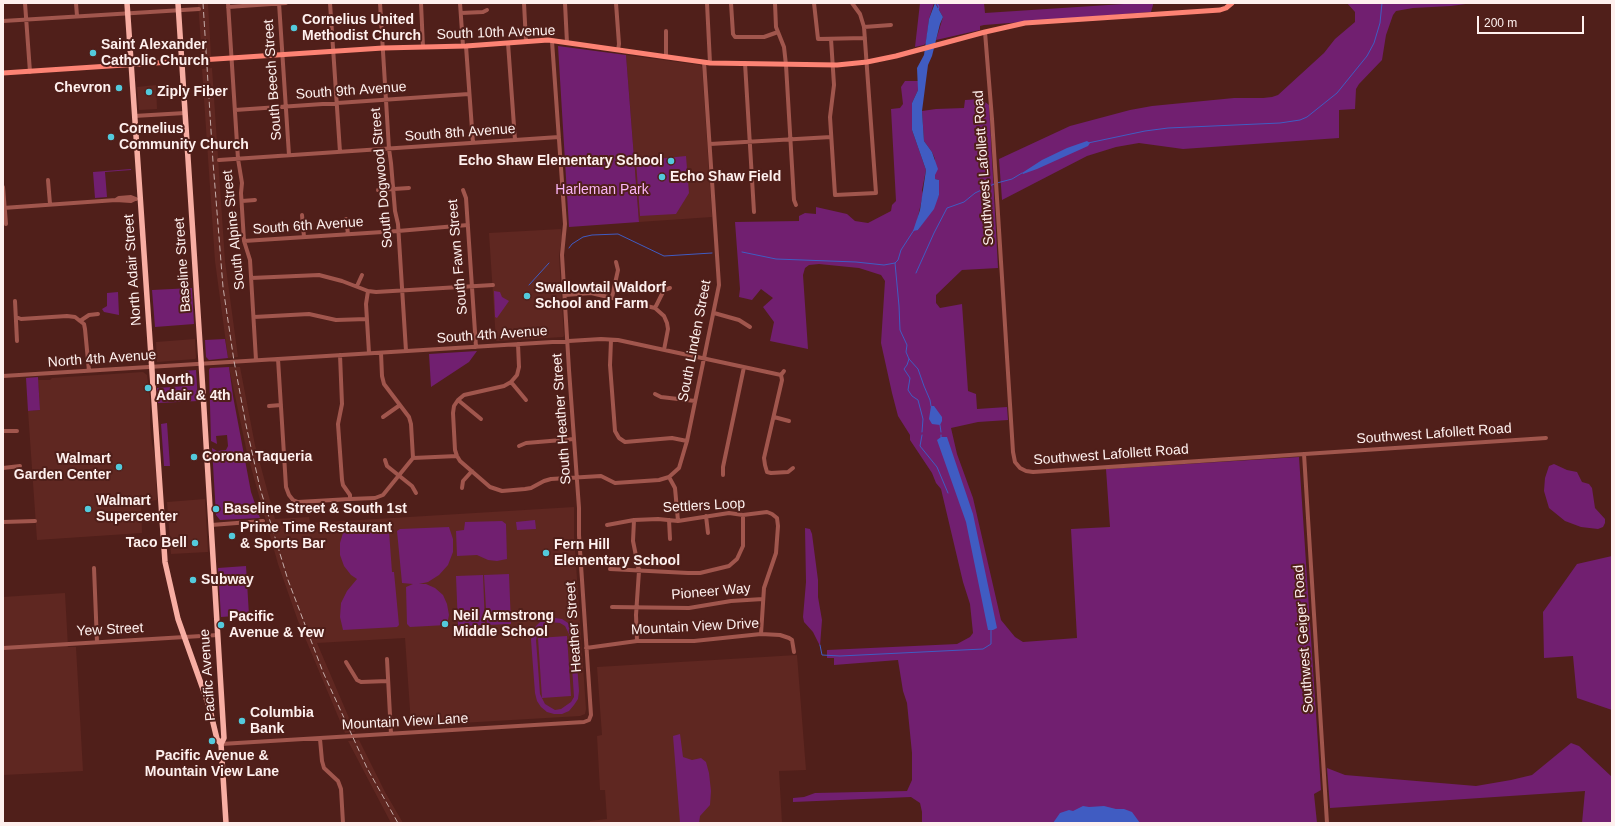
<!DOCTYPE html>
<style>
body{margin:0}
#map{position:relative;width:1615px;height:826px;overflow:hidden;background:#501f1a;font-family:Helvetica,sans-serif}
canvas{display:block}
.frame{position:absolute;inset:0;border:4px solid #fef0ee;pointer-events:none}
.scale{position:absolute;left:1477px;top:16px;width:107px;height:18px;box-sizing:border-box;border:2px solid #fef0ee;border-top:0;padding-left:5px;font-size:12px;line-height:14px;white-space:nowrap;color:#fef0ee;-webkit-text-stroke:3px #501f1a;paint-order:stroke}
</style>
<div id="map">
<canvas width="1615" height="826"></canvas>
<div class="frame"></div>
<div class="scale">200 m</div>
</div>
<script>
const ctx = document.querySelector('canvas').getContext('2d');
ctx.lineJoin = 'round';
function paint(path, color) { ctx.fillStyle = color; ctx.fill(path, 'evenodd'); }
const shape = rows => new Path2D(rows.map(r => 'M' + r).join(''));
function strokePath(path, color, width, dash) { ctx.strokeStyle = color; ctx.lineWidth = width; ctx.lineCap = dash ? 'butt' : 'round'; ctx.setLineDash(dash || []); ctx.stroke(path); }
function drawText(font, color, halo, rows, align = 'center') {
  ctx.font = font + ' Helvetica,sans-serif'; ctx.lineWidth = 4; ctx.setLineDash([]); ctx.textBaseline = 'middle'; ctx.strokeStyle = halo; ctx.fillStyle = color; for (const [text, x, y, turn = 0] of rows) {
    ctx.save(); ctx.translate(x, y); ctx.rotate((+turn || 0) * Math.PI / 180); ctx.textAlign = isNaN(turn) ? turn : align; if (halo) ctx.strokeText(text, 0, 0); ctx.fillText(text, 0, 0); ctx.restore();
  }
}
paint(shape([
 [198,3,208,3,211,56,202,56],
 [626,55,700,65,702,67,712,217,639,222],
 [212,68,225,261,238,357,228,358,215,261,202,69],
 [156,85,157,109,139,110,137,87],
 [561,229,562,236,559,256,564,336,563,337,496,341,489,233],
 [195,339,196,358,195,359,157,362,156,342],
 [229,367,240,367,255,445,275,519,309,517,310,523,574,507,574,535,586,709,585,714,580,716,410,726,411,724,405,638,317,643,355,732,345,733,298,621,278,564,247,453],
 [143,372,147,375,150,398,150,423,152,444,155,456,157,500,141,502,142,533,37,540,28,411,40,410,38,380,50,380,52,378],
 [205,499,208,552,171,554,167,502],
 [65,593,68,647,76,647,83,771,3,775,3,597],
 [797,655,806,770,779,771,782,823,590,823,590,821,607,819,605,790,600,790,597,736,602,735,597,667],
 [359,740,385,792,403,823,391,823,348,741]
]), '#5f2721');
paint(shape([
 [920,3,934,3,929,19,926,43,924,45,915,47],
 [935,3,984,3,985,13,1139,3,1153,3,1153,5,1151,12,984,25,980,26,980,30,936,40,943,17],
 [1347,3,1473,3,1451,6,1413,8,1396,11,1393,15,1386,35,1382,60,1359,84,1356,89,1355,109,1339,110,1339,138,1183,149,1139,143,1116,147,1087,156,1002,200,999,159,1070,126,1130,110,1152,106,1234,98,1263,98,1272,97,1278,95,1324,53,1335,39,1355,22,1355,12],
 [558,46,626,55,639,222,569,227],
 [905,81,918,81,918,90,912,103,912,130,926,170,922,190,923,194,917,221,918,230,927,217,939,195,939,180,935,179,935,159,932,152,924,141,922,111,936,109,964,108,965,100,981,99,989,105,998,268,962,270,936,295,936,303,940,308,962,304,968,391,976,394,977,409,1007,407,1008,420,978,422,951,428,957,454,973,498,1001,620,1015,637,1023,642,1077,638,1071,529,1110,527,1106,469,1299,457,1321,790,1314,794,1317,823,922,823,922,812,920,803,911,797,793,802,793,798,804,797,815,793,907,791,912,780,912,753,907,703,903,691,898,660,834,665,834,658,827,658,827,650,957,644,970,637,973,633,970,604,963,582,941,489,936,483,932,473,910,440,910,435,898,416,892,393,881,343,885,281,881,275,859,268,819,264,809,265,805,268,803,275,808,349,770,341,774,322,763,307,773,298,761,289,752,300,739,297,740,289,735,222,799,221,799,216,805,213,816,214,816,207,847,214,855,221,868,223,891,211,892,205,896,201,891,109,900,108,903,104,901,87],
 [686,156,689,193,676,214,640,216,636,161],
 [131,169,131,170,105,172,107,197,95,198,93,172],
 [192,288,194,324,155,327,152,290],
 [494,291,500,292,502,297,509,301,497,318,495,317],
 [118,292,119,315,104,312,102,309,107,306,107,293],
 [225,339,228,358,209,360,206,357,205,340],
 [477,351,469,362,431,387,429,354],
 [229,367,233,396,251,492,260,518,220,520,216,515,212,448,217,451,226,450,228,446,227,435,216,436,217,444,211,441,209,370,210,368],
 [196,370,198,401,158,403,157,388,186,386,185,371],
 [38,377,40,410,28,411,26,378],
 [167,423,170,466,164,466,161,424],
 [1554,464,1567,470,1577,472,1582,482,1589,484,1592,488,1595,508,1605,519,1605,523,1603,527,1598,529,1581,527,1565,521,1549,508,1544,491,1545,478,1549,466],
 [535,520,536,529,517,530,516,522],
 [502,521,506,524,507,559,497,561,488,560,477,555,457,556,456,531,464,530,465,522],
 [449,527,453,539,453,552,448,565,439,575,428,582,419,584,426,584,435,588,443,595,447,604,449,615,447,625,410,627,407,624,406,587,413,584,402,583,397,531,400,529],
 [805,528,810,529,812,534,818,580,818,597,822,620,820,646,813,632,804,622,803,617,806,582],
 [387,530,389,531,392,572,394,572,399,625,397,627,343,630,340,617,341,603,347,591,357,579,351,575,344,566,340,555,340,543,343,533],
 [1612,556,1612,710,1577,698,1573,656,1544,658,1543,612,1577,564],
 [246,566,249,615,221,617,218,568],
 [509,574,511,624,487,625,484,575],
 [483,575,485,625,458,626,456,576],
 [548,618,555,618,562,619,568,623,573,629,575,636,579,691,578,699,574,705,569,711,562,714,554,714,547,712,541,707,537,701,535,693,531,640,532,633,536,626,541,621],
 [549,622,560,623,565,626,570,636,574,697,571,702,561,709,555,710,545,704,540,694,536,640,539,629],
 [567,636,571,696,542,698,538,638],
 [680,734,683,757,692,760,701,758,706,762,709,773,711,791,710,805,700,816,699,823,680,823,673,736],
 [1571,743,1579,746,1612,777,1612,823,1582,823,1585,791,1330,808,1327,768,1345,775,1476,786,1511,780,1532,775]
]), '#711f70');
paint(shape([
 [935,3,943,17,940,24,932,56,928,65,922,111,924,141,932,152,938,169,935,175,935,179,939,180,939,195,934,209,918,230,913,231,920,210,926,170,912,130,912,103,918,90,917,68,924,55,929,19],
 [1087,141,1090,143,1088,146,1037,169,1023,174,1022,173,1042,160,1067,148],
 [931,406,934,406,942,417,942,421,940,425,932,424,929,419],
 [941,437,947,437,973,514,997,628,993,630,988,630,966,522,937,440],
 [1083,806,1089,807,1104,806,1116,809,1124,809,1132,812,1140,823,1053,823,1060,813,1069,810,1073,811]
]), '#405cc2');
strokePath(shape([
 [937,3,939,7,938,10],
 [1088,143,1145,131,1168,128,1280,123,1300,120,1307,117,1337,93,1367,56,1374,43,1380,23,1382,3],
 [997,183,1012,179,1022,173],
 [914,230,901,250,898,260,895,263,899,306,900,330,907,345,906,352,909,359,918,369,924,386,930,400,931,406],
 [569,248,572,244,583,237,592,235,618,234,664,256,712,253],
 [742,252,776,259,856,262,884,265,895,263],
 [916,273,934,233,947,208,964,202,975,193,994,184],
 [529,285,549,263],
 [909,359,907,365,904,369,910,378,908,390,912,396,918,400,923,419,922,432],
 [940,425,941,432],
 [922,435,920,446,937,467,948,493],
 [941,435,941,437],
 [820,645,822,655,840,656,983,649,991,644,991,630]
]), '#405cc2', 1);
strokePath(shape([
 [25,3,30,72],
 [76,3,77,16],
 [228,3,238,159,242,183,241,193,244,241,250,260,256,360],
 [279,3,289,155],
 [330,3,340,152],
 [380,3,389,149,391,163,395,211,398,224,406,351],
 [421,3,423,47],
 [460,3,463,46],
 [524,3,526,42],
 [565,3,567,43],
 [616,3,619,44,618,50],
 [707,3,710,63],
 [731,3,733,34,735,37,764,37,778,32],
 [775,3,776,27,784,47,786,65,794,200,796,205],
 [814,3,818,39,865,38],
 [228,7,286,3],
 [461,13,483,12,487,10],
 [3,21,199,9],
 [864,27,891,25],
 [666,31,666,57],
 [985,32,992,119,1013,452,1015,462,1020,468,1026,471,1033,472,1546,438],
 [831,39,834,85,830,117,835,195,876,193,864,27,860,14,852,3],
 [508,43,515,140],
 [466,46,473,143],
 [745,63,754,212],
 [235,110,469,94],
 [134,116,185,113],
 [710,144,831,137],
 [219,160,559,137],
 [48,180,50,204],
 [3,187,6,224],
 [378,190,409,188],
 [463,190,466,198,476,347],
 [116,200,119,198,131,197,136,199],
 [242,201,255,200],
 [3,208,116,200,131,201,135,199],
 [302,215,304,237],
 [346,219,348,234],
 [244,241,398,231,468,225],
 [251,278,319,275,342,281,368,291,376,292,493,285],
 [357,286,362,275],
 [368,291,366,304,369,353],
 [565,295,591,293,655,308],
 [612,297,618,270,616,262],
 [15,301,17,341],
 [714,313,739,320,750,327],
 [16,317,21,319,67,316,75,317,80,321,84,324,85,329,89,371],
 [254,317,309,314,336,320,367,319],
 [80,321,89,315,98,314],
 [611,340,610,365,615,431,619,438,625,442,672,438,687,441],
 [518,344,519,367,517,375,511,382,504,386,464,395,458,400,454,406,453,413,455,450,457,456,460,461,490,487,502,491,525,489,531,488,544,481,551,479,601,476,615,483,659,480,669,477,679,468,687,441,719,285,704,62],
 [664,350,668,329,667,323,664,316,655,308,664,290,670,288],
 [340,355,342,404,338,424,342,480,343,485,350,495,350,499],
 [278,359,286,487,289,495,293,500,298,502,350,499,375,498,383,495,413,458,411,424,409,417,384,384,382,376,381,353],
 [784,371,781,375,782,380,764,458,765,465,767,472,771,473,788,472,793,468],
 [3,376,601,339,618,340,781,375],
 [511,382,526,400],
 [655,394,661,397,695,401],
 [458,400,481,419],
 [269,406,281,405],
 [383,417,400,405],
 [774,417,789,421],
 [3,431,17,431],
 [519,446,526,443,574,439],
 [1304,454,1327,823],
 [413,458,457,456],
 [385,460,387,466,412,486,416,493],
 [3,468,20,466],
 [723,475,723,467,744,367],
 [669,477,675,488,678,521],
 [462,488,463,481,472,471],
 [706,516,708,533],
 [669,520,670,539],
 [3,522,35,521],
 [211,525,263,521],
 [607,525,634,520],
 [94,568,97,642],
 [610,569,688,573,700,573,729,566,737,559,743,546,743,515],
 [612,607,689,608,731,601,763,599],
 [637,641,636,615,639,571,633,541,634,520,658,519,678,521,729,513,743,515,767,512,772,514,777,518,778,526,776,553,764,588,761,634],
 [3,648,218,635],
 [586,648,637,641,694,641,761,634,780,635,789,638,792,640,794,652],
 [387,659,391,734],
 [346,662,357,680,361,682,388,681],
 [320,739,322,761,324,768,338,781,341,789,343,823],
 [221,744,584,722,589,720,591,715,579,535,579,508,569,370,562,255,565,224,552,41]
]), '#a1564d', 4);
strokePath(shape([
 [3,73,383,48,466,46,548,40,710,63,837,65,867,62,896,56,985,32,1025,23,1220,10,1226,8,1232,3]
]), '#fd8374', 5);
strokePath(shape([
 [127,3,165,562,178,619,209,706,217,739,221,744],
 [178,3,201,360,224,738,221,744,226,823]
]), '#f8aea3', 5.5);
strokePath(shape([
 [203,3,213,162,223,287,234,361,246,425,260,488,288,580,323,672,367,768,398,823]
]), '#c6adaa', 1, [6, 3]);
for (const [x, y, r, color] of [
 [294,28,4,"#53cadc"],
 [93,53,4,"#53cadc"],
 [119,88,4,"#53cadc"],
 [149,92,4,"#53cadc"],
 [111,137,4,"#53cadc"],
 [671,161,4,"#53cadc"],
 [662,177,4,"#53cadc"],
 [527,296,4,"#53cadc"],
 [148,388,4,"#53cadc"],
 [194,457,4,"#53cadc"],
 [119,467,4,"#53cadc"],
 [88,509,4,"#53cadc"],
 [216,509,4,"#53cadc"],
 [232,536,4,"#53cadc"],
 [195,543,4,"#53cadc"],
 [546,553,4,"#53cadc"],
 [193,580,4,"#53cadc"],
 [445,624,4,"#53cadc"],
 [221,625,4,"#53cadc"],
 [242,721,4,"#53cadc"],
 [212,741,4,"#53cadc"]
]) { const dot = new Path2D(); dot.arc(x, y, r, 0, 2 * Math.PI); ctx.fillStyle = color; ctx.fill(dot); strokePath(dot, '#501f1a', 1.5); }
drawText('bold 14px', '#fef0ee', '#501f1a', [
 ["Cornelius United",302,20],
 ["Methodist Church",302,36],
 ["Saint Alexander",101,45],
 ["Catholic Church",101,61],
 ["Chevron",111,88,"right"],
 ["Ziply Fiber",157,92],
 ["Cornelius",119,129],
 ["Community Church",119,145],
 ["Echo Shaw Elementary School",663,161,"right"],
 ["Echo Shaw Field",670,177],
 ["Swallowtail Waldorf",535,288],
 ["School and Farm",535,304],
 ["North",156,380],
 ["Adair & 4th",156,396],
 ["Corona Taqueria",202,457],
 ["Walmart",111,459,"right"],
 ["Garden Center",111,475,"right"],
 ["Walmart",96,501],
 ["Supercenter",96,517],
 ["Baseline Street & South 1st",224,509],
 ["Prime Time Restaurant",240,528],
 ["& Sports Bar",240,544],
 ["Taco Bell",187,543,"right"],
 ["Fern Hill",554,545],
 ["Elementary School",554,561],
 ["Subway",201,580],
 ["Neil Armstrong",453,616],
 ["Middle School",453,632],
 ["Pacific",229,617],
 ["Avenue & Yew",229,633],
 ["Columbia",250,713],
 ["Bank",250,729],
 ["Pacific Avenue &",212,756,"center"],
 ["Mountain View Lane",212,772,"center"]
], 'left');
drawText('14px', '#fef0ee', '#501f1a', [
 ["South 10th Avenue",496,33,-2],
 ["South Beech Street",273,80,-94],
 ["South 9th Avenue",351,91,-4],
 ["South 8th Avenue",460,133,-4],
 ["Southwest Lafollett Road",984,168,-94],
 ["South Dogwood Street",382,178,-95],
 ["South 6th Avenue",308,226,-4],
 ["South Alpine Street",234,230,-96],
 ["South Fawn Street",458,257,-95],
 ["Baseline Street",183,265,-94],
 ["North Adair Street",133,270,-94],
 ["South 4th Avenue",492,335,-4],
 ["South Linden Street",695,341,-79],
 ["North 4th Avenue",102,359,-4],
 ["South Heather Street",562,419,-94],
 ["Southwest Lafollett Road",1434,434,-4],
 ["Southwest Lafollett Road",1111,455,-4],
 ["Settlers Loop",704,506,-3],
 ["Pioneer Way",711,592,-5],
 ["Heather Street",574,627,-94],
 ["Mountain View Drive",695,627,-3],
 ["Yew Street",110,630,-3],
 ["Southwest Geiger Road",1304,639,-94],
 ["Pacific Avenue",208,675,-94],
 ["Mountain View Lane",405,722,-3]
]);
drawText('14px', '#fab5f6', '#501f1a', [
 ["Harleman Park",602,190]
]);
</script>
